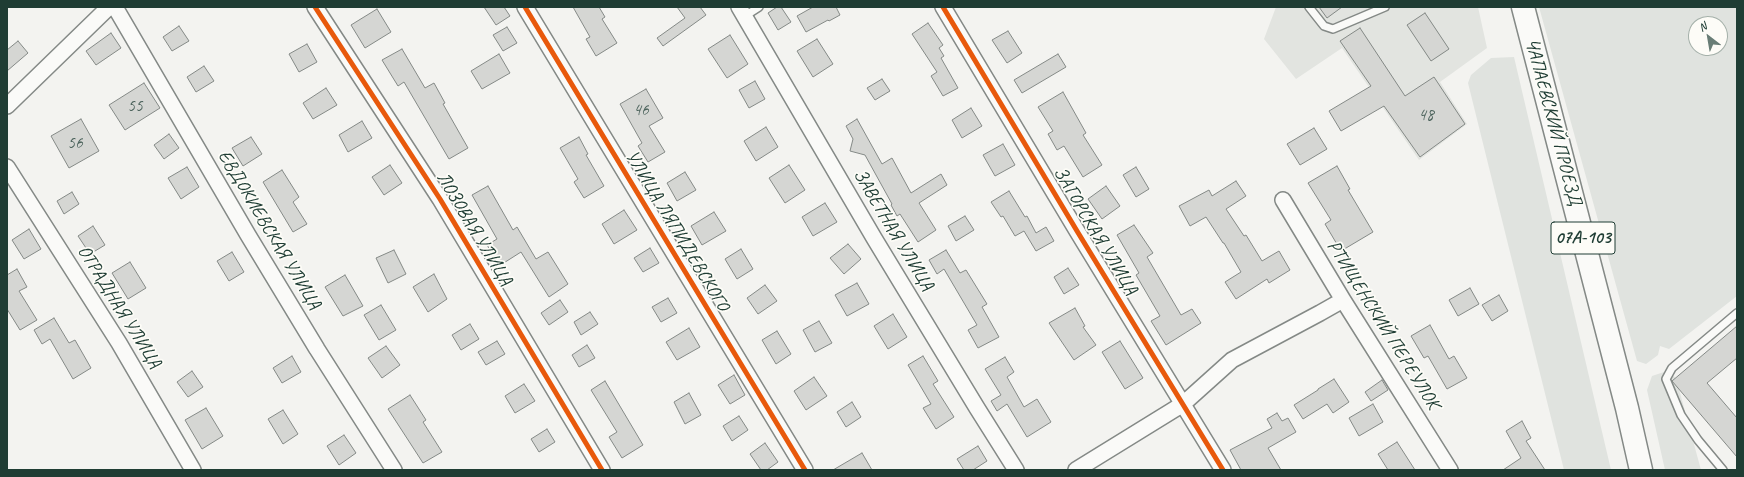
<!DOCTYPE html>
<meta charset="utf-8">
<style>
body{margin:0}
#map{position:relative;width:1744px;height:477px;overflow:hidden;background:#f3f3f0;font-family:Caveat,sans-serif}
canvas{display:block}
.frame{position:absolute;inset:0;border:8px solid #1f3d34;pointer-events:none}
.north{position:absolute;left:1688px;top:16px;width:40px;height:40px;box-sizing:border-box;background:#fdfcf7;border:1px solid #a4b0a9;border-radius:50%;rotate:329deg;font-size:11px;font-weight:700;line-height:16px;text-align:center;color:#1f3d34}
.north::after{content:'';display:block;margin:auto;width:14px;height:18px;background:#697d76;clip-path:polygon(50% 0,100% 100%,50% 72%,0 100%)}
</style>
<div id="map">
<canvas width="1744" height="477"></canvas>
<div class="frame"></div>
<div class="north">N</div>
</div>
<script>
const ctx = document.querySelector('canvas').getContext('2d');
ctx.lineJoin = 'round';
function paint(path, color) { ctx.fillStyle = color; ctx.fill(path, 'evenodd'); }
const shape = rows => new Path2D(rows.map(r => 'M' + r).join(''));
function strokePath(path, color, width, dash) { ctx.strokeStyle = color; ctx.lineWidth = width; ctx.lineCap = dash ? 'butt' : 'round'; ctx.setLineDash(dash || []); ctx.stroke(path); }
function drawText(font, color, halo, rows, align = 'center') {
  ctx.font = font + ' Caveat,sans-serif'; ctx.lineWidth = 3.5; ctx.setLineDash([]); ctx.textBaseline = 'middle'; ctx.strokeStyle = halo; ctx.fillStyle = color; for (const [text, x, y, turn = 0] of rows) {
    ctx.save(); ctx.translate(x, y); ctx.rotate((+turn || 0) * Math.PI / 180); ctx.textAlign = isNaN(turn) ? turn : align; if (halo) ctx.strokeText(text, 0, 0); ctx.fillText(text, 0, 0); ctx.restore();
  }
}
paint(shape([
 [1276,7,1478,7,1487,48,1440,82,1467,124,1419,160,1342,48,1296,79,1264,39]
]), '#e2e4e0');
paint(shape([
 [1539,7,1737,7,1737,296,1669,349,1660,346,1658,355,1646,364,1637,361],
 [1696,24,1720,24,1720,48,1696,48],
 [1514,57,1611,470,1564,470,1468,83,1471,75,1491,58],
 [1667,371,1676,378,1701,470,1665,470,1647,390,1652,376]
]), '#e0e3df');
const building = shape([
 [484,7,504,7,510,16,496,25,484,7],
 [573,7,599,7,605,17,602,19,617,43,596,56,586,39,590,37,573,7],
 [677,7,700,7,706,15,663,46,657,38,685,18,677,7],
 [777,7,781,7,791,22,778,30,768,13,777,7],
 [813,7,836,7,840,15,829,21,828,20,806,32,797,16,813,7],
 [1319,7,1342,7,1327,18,1319,7],
 [377,9,391,32,365,48,351,25,377,9],
 [1425,13,1449,49,1431,61,1407,25,1425,13],
 [928,23,943,45,939,48,944,56,941,58,958,88,943,96,931,76,937,72,912,34,928,23],
 [179,26,189,41,172,51,163,37,179,26],
 [507,27,517,43,503,51,493,35,507,27],
 [1360,28,1405,96,1434,77,1465,124,1420,157,1384,106,1341,131,1329,111,1371,86,1340,41,1360,28],
 [1008,31,1022,53,1007,63,992,40,1008,31],
 [111,33,121,48,96,65,86,51,111,33],
 [730,35,748,64,727,78,708,49,730,35],
 [817,39,833,64,813,77,797,51,817,39],
 [18,41,28,53,7,71,7,50,18,41],
 [307,44,317,62,299,72,289,54,307,44],
 [402,49,425,88,434,83,445,103,443,104,468,148,449,159,404,82,398,86,382,60,402,49],
 [499,54,510,73,482,89,471,71,499,54],
 [1058,54,1066,67,1022,93,1014,80,1058,54],
 [204,66,214,81,196,92,187,77,204,66],
 [882,79,890,91,875,100,867,88,882,79],
 [755,81,765,99,749,108,739,90,755,81],
 [144,83,160,108,125,130,109,105,144,83],
 [326,88,337,105,313,119,303,103,326,88],
 [646,89,663,118,649,126,665,152,648,162,638,146,642,143,620,104,646,89],
 [1063,92,1086,133,1083,135,1102,165,1083,177,1064,146,1057,150,1048,134,1053,131,1038,107,1063,92],
 [971,108,982,126,962,138,952,120,971,108],
 [81,119,99,151,69,168,51,136,81,119],
 [857,119,882,164,892,158,911,193,941,174,947,185,919,203,936,230,918,242,900,214,897,216,891,205,892,204,865,155,850,151,853,139,846,126,857,119],
 [362,121,372,138,348,152,339,135,362,121],
 [766,127,778,147,756,161,744,141,766,127],
 [1314,128,1327,149,1300,165,1287,144,1314,128],
 [169,134,179,148,164,159,154,145,169,134],
 [251,137,262,154,243,166,232,148,251,137],
 [579,137,588,154,586,155,604,186,584,198,574,182,578,179,560,148,579,137],
 [1003,144,1015,165,995,176,983,155,1003,144],
 [390,165,402,183,384,195,372,177,390,165],
 [789,165,805,190,785,203,769,178,789,165],
 [1337,166,1350,189,1348,190,1373,232,1341,251,1325,224,1331,220,1308,183,1337,166],
 [187,167,199,187,181,199,168,178,187,167],
 [1136,167,1149,189,1136,197,1123,175,1136,167],
 [282,170,299,197,293,202,307,224,293,232,263,182,282,170],
 [685,172,696,190,677,201,667,183,685,172],
 [1236,181,1246,196,1226,209,1244,236,1246,235,1262,261,1279,251,1290,270,1269,283,1267,279,1236,299,1225,282,1241,272,1224,243,1223,243,1206,217,1190,226,1179,206,1209,190,1212,196,1236,181],
 [488,186,513,230,517,227,536,259,548,252,568,284,549,297,521,252,499,266,487,245,497,239,472,195,488,186],
 [1106,186,1120,206,1102,219,1088,199,1106,186],
 [1009,191,1025,217,1027,216,1036,233,1046,227,1054,241,1036,251,1024,231,1015,236,1003,216,1001,217,991,202,1009,191],
 [72,192,79,204,64,214,57,201,72,192],
 [825,203,837,222,813,236,802,217,825,203],
 [624,210,637,230,614,244,602,224,624,210],
 [714,212,726,231,702,245,691,226,714,212],
 [965,216,974,230,956,241,948,226,965,216],
 [1134,225,1153,253,1147,257,1181,315,1192,309,1201,323,1166,345,1151,321,1160,316,1136,275,1139,273,1117,235,1134,225],
 [93,226,105,245,90,254,78,236,93,226],
 [29,229,41,249,24,259,12,240,29,229],
 [848,244,861,259,844,274,830,258,848,244],
 [650,248,659,263,643,272,634,258,650,248],
 [741,249,753,269,737,279,725,259,741,249],
 [394,250,406,274,388,283,376,258,394,250],
 [946,250,960,273,966,270,974,283,987,304,982,307,999,337,978,348,968,330,977,325,944,269,937,274,929,260,946,250],
 [232,252,244,272,229,281,217,261,232,252],
 [130,262,146,288,128,299,112,273,130,262],
 [1068,268,1079,285,1064,294,1054,277,1068,268],
 [17,269,27,287,19,291,37,320,20,330,7,309,7,275,17,269],
 [434,274,447,299,428,312,413,287,434,274],
 [345,275,363,306,343,316,325,287,345,275],
 [857,283,869,304,847,316,835,295,857,283],
 [765,285,777,301,758,314,747,298,765,285],
 [1470,288,1479,304,1458,316,1449,300,1470,288],
 [1499,295,1508,311,1492,321,1482,305,1499,295],
 [668,298,677,313,661,322,652,307,668,298],
 [560,300,568,312,549,325,541,313,560,300],
 [381,305,396,330,379,340,364,315,381,305],
 [1075,308,1085,326,1083,327,1096,345,1074,360,1049,323,1075,308],
 [590,312,598,324,581,335,574,322,590,312],
 [893,314,907,337,888,349,874,326,893,314],
 [54,318,69,343,75,340,91,368,73,379,50,339,42,344,34,330,54,318],
 [819,321,832,343,815,352,803,330,819,321],
 [470,324,479,339,461,350,452,335,470,324],
 [1430,325,1449,359,1454,356,1467,378,1447,389,1428,356,1424,358,1411,336,1430,325],
 [1737,326,1737,358,1707,383,1737,418,1737,457,1672,381,1737,326],
 [689,328,700,347,677,360,666,342,689,328],
 [777,331,791,354,776,364,762,340,777,331],
 [497,341,505,354,486,365,478,352,497,341],
 [1120,341,1143,378,1125,389,1102,352,1120,341],
 [587,345,595,358,579,367,572,355,587,345],
 [386,346,400,365,382,378,368,358,386,346],
 [292,356,301,372,282,383,273,368,292,356],
 [923,356,938,381,933,384,954,417,936,429,923,408,931,404,908,365,923,356],
 [1005,357,1014,372,1007,377,1024,407,1037,399,1051,422,1027,437,1007,404,997,411,991,401,1001,395,985,369,1005,357],
 [192,371,203,387,188,397,177,382,192,371],
 [734,375,745,395,730,404,718,385,734,375],
 [814,377,827,396,806,410,794,391,814,377],
 [1334,379,1349,402,1333,413,1327,404,1303,419,1294,405,1318,390,1318,389,1334,379],
 [1382,380,1388,390,1371,401,1365,392,1382,380],
 [605,381,643,445,622,458,609,437,617,432,591,390,605,381],
 [524,384,535,401,515,413,505,396,524,384],
 [689,393,701,415,685,424,674,402,689,393],
 [410,395,426,420,423,422,442,452,423,463,388,409,410,395],
 [852,402,861,417,846,427,837,412,852,402],
 [1373,404,1383,422,1359,436,1349,418,1373,404],
 [206,408,223,436,202,449,185,420,206,408],
 [283,410,298,434,283,444,268,419,283,410],
 [1277,413,1282,421,1288,418,1296,432,1268,448,1281,470,1241,470,1230,450,1272,428,1267,419,1277,413],
 [739,416,748,430,732,441,723,426,739,416],
 [1522,421,1531,438,1526,441,1545,470,1503,470,1521,458,1506,431,1522,421],
 [547,429,555,442,539,452,531,439,547,429],
 [344,435,356,453,339,465,327,446,344,435],
 [1397,442,1415,470,1388,470,1378,454,1397,442],
 [765,443,778,462,767,470,761,470,750,454,765,443],
 [978,446,987,461,973,470,964,470,957,459,978,446],
 [862,453,872,470,833,470,862,453]
]);
paint(building, '#d5d6d3');
strokePath(building, '#848986', 1);
const lane = shape([
 [1309,7,1324,26,1333,29,1385,7],
 [745,16,759,7],
 [1723,470,1698,440,1681,415,1666,379,1672,368,1737,313]
]);
const street = shape([
 [115,7,248,235,317,349,394,470],
 [315,7,440,199,602,470],
 [525,7,805,470],
 [739,7,874,238,977,408,1016,470],
 [943,7,1077,231,1223,470],
 [7,106,109,7],
 [7,167,119,343,193,470],
 [1283,200,1343,300,1450,470],
 [1076,470,1183,404,1232,360,1320,313,1343,300]
]);
const primary = shape([
 [1523,7,1627,408,1641,470]
]);
strokePath(lane, '#848986', 10);
strokePath(street, '#848986', 18);
strokePath(primary, '#848986', 25);
strokePath(lane, '#fafaf8', 7);
strokePath(street, '#fafaf8', 15);
strokePath(primary, '#fafaf8', 22);
strokePath(shape([
 [315,7,440,199,602,470],
 [525,7,805,470],
 [943,7,1077,231,1223,470]
]), '#e8590c', 5);
drawText('17px', '#4c635c', null, [
 ["55",135,107],
 ["46",641,111],
 ["48",1426,116],
 ["56",75,144]
]);
for (const [x, y, w] of [
 [1583,238,64]
]) { const box = new Path2D(); box.roundRect(x - w / 2, y - 16, w, 32, 3); ctx.fillStyle = '#fdfcf7'; ctx.fill(box); strokePath(box, '#1f3d34', 1); }
drawText('bold 18px', '#1f3d34', null, [
 ["07А-103",1583,238]
]);
drawText('19px', '#1f3d34', '#fdfcf7', [
 ["ЧАПАЕВСКИЙ ПРОЕЗД",1553,122,75],
 ["ЛОЗОВАЯ УЛИЦА",474,229,59],
 ["ЕВДОКИЕВСКАЯ УЛИЦА",269,230,59],
 ["ЗАВЕТНАЯ УЛИЦА",893,230,59],
 ["УЛИЦА ЛЯПИДЕВСКОГО",677,231,59],
 ["ЗАГОРСКАЯ УЛИЦА",1095,231,59],
 ["ОТРАДНАЯ УЛИЦА",119,307,58],
 ["РТИЩЕНСКИЙ ПЕРЕУЛОК",1383,325,58]
]);
</script>
